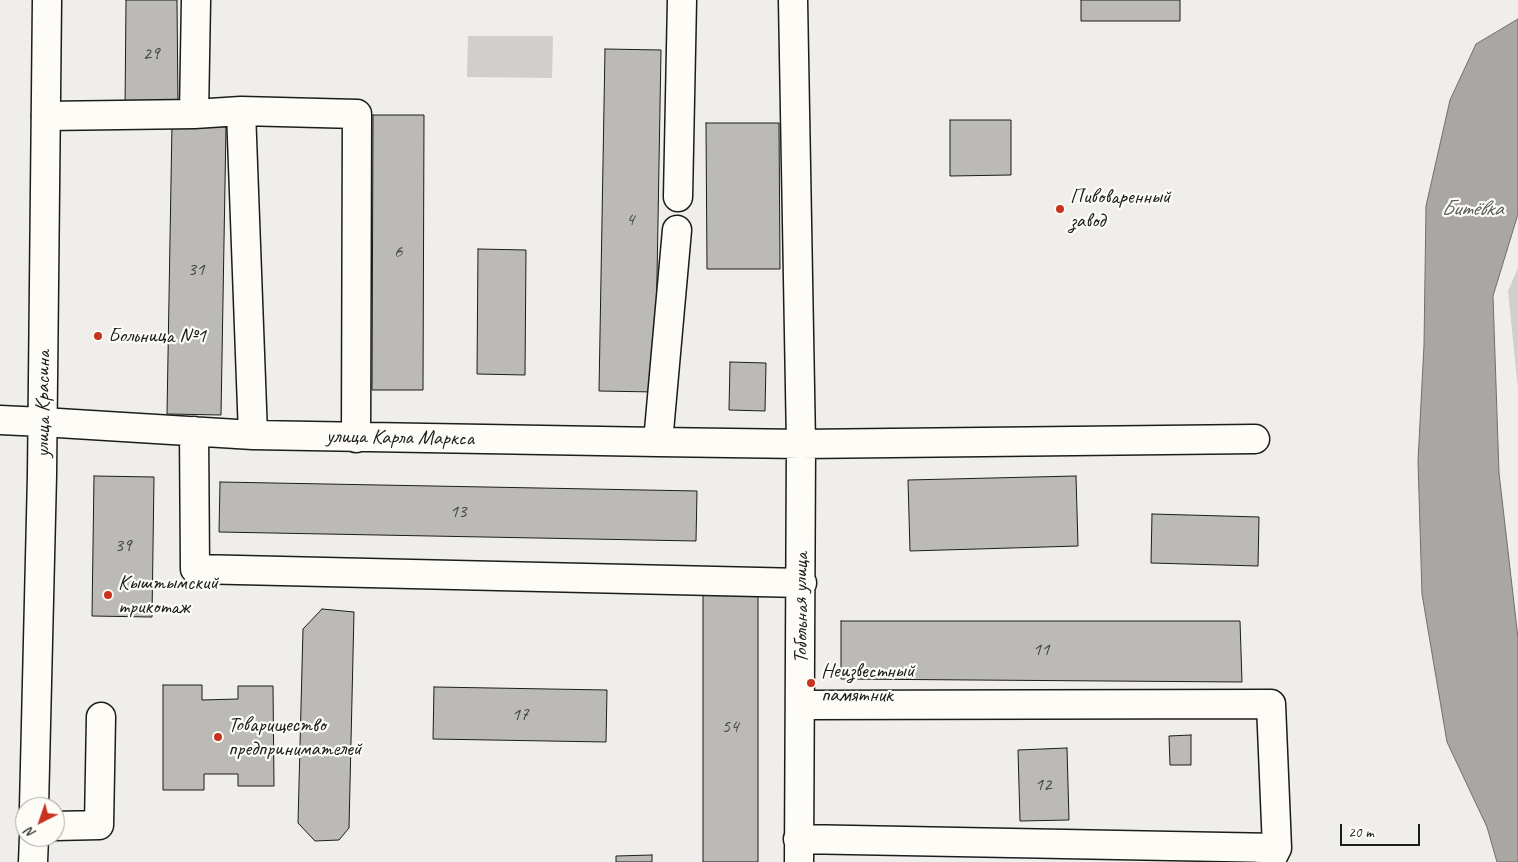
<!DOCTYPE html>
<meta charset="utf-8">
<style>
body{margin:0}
#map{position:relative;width:1518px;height:862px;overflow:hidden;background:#f0eeea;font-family:Caveat,sans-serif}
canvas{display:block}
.north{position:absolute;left:15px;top:797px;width:50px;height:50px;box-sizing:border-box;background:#fdfcf7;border:1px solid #a3a29f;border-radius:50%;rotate:221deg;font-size:14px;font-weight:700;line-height:20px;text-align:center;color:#1c1c1c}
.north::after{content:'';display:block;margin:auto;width:18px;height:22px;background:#c8321e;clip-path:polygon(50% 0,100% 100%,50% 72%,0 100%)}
.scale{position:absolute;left:1340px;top:824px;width:80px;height:22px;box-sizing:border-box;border:2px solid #1c1c1c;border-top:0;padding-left:6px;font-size:15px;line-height:18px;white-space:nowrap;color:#1c1c1c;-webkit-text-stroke:4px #fdfcf7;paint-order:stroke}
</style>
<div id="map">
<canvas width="1518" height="862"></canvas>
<div class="north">N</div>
<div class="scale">20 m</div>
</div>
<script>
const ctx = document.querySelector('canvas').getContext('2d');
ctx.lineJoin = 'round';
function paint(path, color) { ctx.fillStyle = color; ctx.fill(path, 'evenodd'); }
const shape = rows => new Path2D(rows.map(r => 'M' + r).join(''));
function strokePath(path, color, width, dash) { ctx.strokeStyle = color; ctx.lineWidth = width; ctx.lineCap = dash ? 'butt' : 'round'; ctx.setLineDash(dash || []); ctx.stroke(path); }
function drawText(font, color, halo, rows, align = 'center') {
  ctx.font = font + ' Caveat,sans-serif'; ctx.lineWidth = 4.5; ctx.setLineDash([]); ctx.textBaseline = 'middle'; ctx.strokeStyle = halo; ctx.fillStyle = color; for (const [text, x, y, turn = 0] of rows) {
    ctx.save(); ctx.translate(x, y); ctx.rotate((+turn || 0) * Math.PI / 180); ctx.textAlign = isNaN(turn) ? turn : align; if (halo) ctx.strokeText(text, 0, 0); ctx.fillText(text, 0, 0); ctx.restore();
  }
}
paint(shape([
 [468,36,553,36,552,78,467,77],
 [1518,268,1518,389,1508,291]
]), '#d0cfcc');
const water = shape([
 [1518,19,1518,214,1493,296,1499,473,1518,638,1518,862,1497,862,1487,827,1447,742,1422,594,1418,461,1424,345,1426,206,1450,100,1476,44,1518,19]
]);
paint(water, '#a8a7a3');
strokePath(water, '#706f6d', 1);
const building = shape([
 [126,0,177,0,178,108,125,110,126,0],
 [1081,0,1180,0,1180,21,1081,21,1081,0],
 [605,49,661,50,655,392,599,391,605,49],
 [373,115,424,115,423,390,372,390,373,115],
 [950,120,1011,120,1011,175,950,176,950,120],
 [706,123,779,123,780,269,707,269,706,123],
 [172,124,226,126,221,415,167,414,172,124],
 [478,249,526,250,525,375,477,374,478,249],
 [730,362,766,363,765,411,729,410,730,362],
 [94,476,154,477,152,617,92,616,94,476],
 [1076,476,1078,546,910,551,908,480,1076,476],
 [220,482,697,491,696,541,219,532,220,482],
 [1152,514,1259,517,1258,566,1151,563,1152,514],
 [758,592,758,862,703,862,703,593,758,592],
 [322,609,354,612,349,828,339,840,315,841,298,823,303,629,322,609],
 [841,621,1240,621,1242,682,841,679,841,621],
 [163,685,202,685,202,700,238,699,238,686,273,686,274,786,238,786,238,774,204,774,204,790,163,790,163,685],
 [434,687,607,690,606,742,433,739,434,687],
 [1191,735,1191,765,1170,765,1169,736,1191,735],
 [1067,748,1069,820,1020,821,1018,750,1067,748],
 [652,855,652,862,616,862,616,856,652,855]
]);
paint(building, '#bbbab6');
strokePath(building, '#1c1c1c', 1);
const minor = shape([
 [196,0,194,114,241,111,357,114,356,438],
 [793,0,801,444,799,862],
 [241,111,253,435],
 [46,116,194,114],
 [678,197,682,0],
 [42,422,253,435,658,442,801,444,1255,439],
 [194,431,195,569,802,583],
 [658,442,677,230],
 [800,705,1271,704,1277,848,1270,862],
 [55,826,99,825,101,717],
 [798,839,1277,848]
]);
const major = shape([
 [0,420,42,422],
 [34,807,42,475,47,0],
 [33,862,34,837]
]);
strokePath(minor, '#1c1c1c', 31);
strokePath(major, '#1c1c1c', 31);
strokePath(minor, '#fdfcf7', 28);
strokePath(major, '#fdfcf7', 28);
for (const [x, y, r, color] of [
 [1060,209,5,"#c8321e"],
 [98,336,5,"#c8321e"],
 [108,595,5,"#c8321e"],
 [811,683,5,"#c8321e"],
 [218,737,5,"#c8321e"]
]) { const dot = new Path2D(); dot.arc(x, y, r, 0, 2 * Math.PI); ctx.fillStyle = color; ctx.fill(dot); strokePath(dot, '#fdfcf7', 2); }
drawText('19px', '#444442', null, [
 ["29",151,54],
 ["4",630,220],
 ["6",398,252],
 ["31",196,270],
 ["13",458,512],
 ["39",123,546],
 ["11",1041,650],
 ["17",520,715],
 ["54",730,727],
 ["12",1043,785]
]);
drawText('21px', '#1c1c1c', '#fdfcf7', [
 ["Пивоваренный",1070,197],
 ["завод",1070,221],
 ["Больница №1",108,336],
 ["Кыштымский",118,583],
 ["трикотаж",118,607],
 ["Неизвестный",821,671],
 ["памятник",821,695],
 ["Товарищество",228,725],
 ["предпринимателей",228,749]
], 'left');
drawText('21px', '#1c1c1c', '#fdfcf7', [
 ["улица Красина",43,404,-90],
 ["улица Карла Маркса",400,438,1],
 ["Тобольная улица",801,608,-90]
]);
drawText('italic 22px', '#5b5b59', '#fdfcf7', [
 ["Битёвка",1472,209]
]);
</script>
